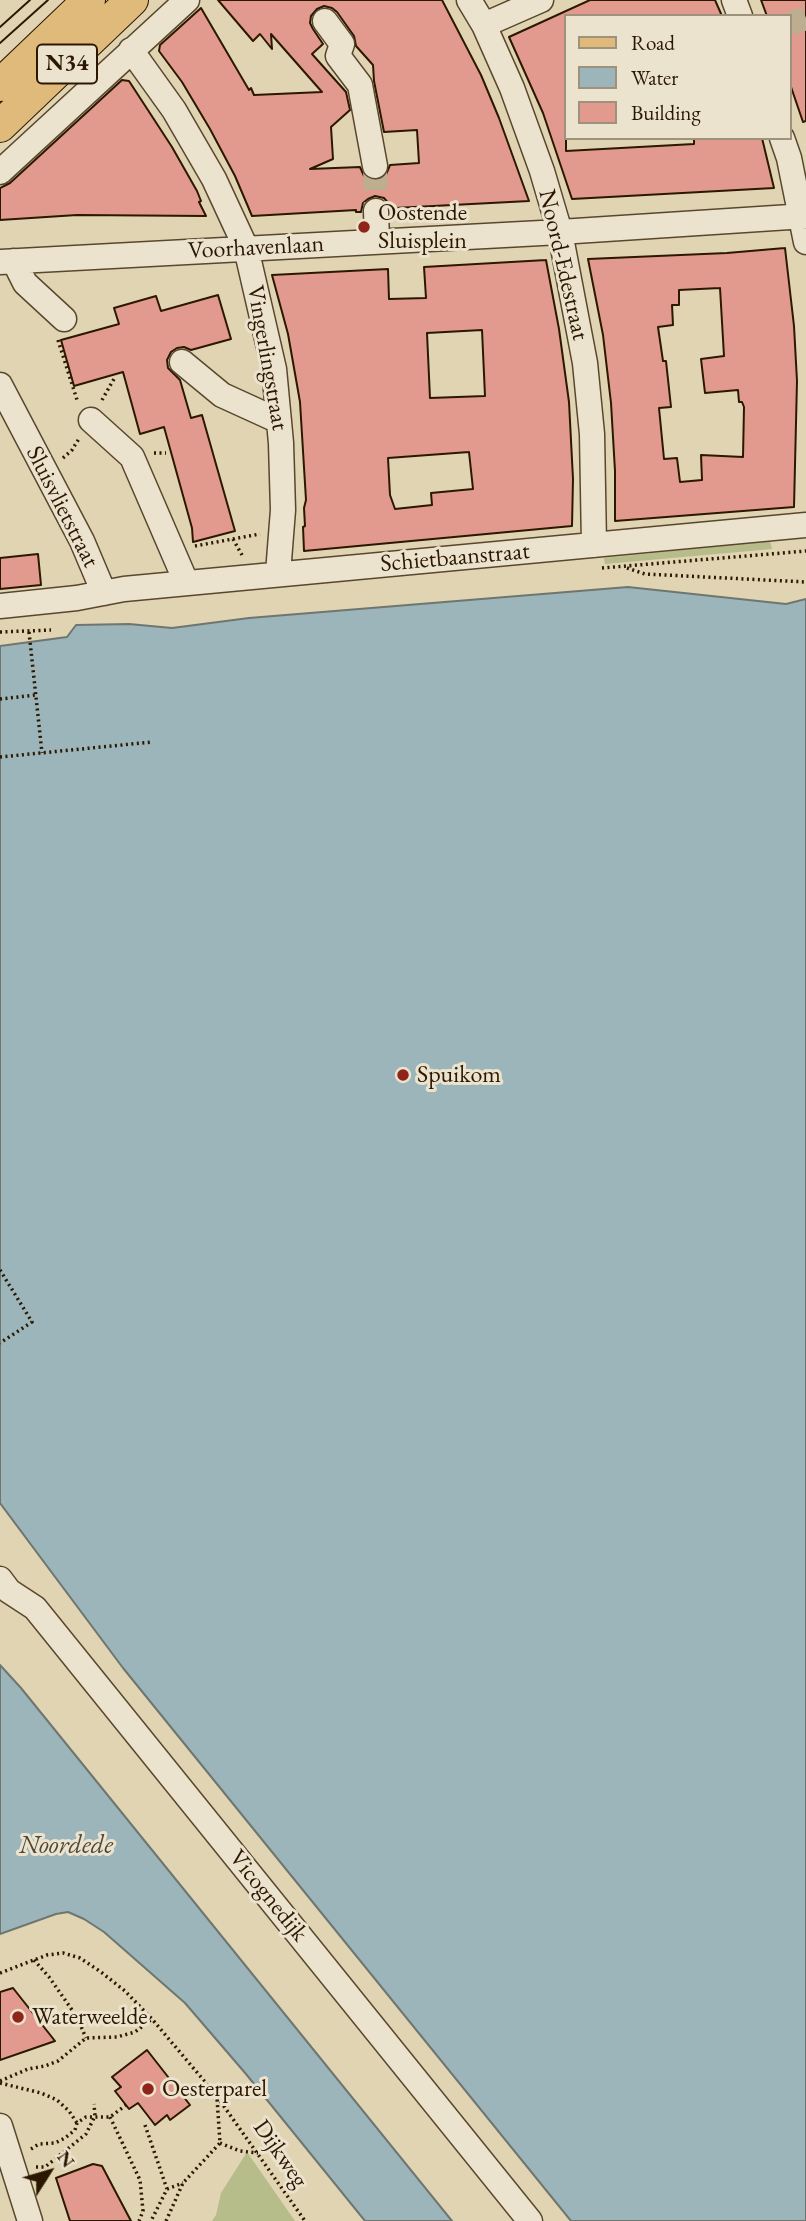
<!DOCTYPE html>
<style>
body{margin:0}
#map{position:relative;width:806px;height:2221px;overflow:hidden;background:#e0d4b3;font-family:"EB Garamond",serif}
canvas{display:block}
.legend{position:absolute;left:564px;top:14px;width:228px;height:126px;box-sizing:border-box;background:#ebe3ce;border:2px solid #9f927c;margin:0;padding:9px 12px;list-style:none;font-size:21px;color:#2c1800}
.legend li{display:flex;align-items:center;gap:14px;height:35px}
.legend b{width:35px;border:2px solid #9f927c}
.north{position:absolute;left:14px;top:2137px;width:70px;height:70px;-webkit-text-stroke:5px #ebe3ce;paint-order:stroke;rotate:53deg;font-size:19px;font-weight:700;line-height:28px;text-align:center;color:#2c1800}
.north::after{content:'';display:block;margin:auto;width:24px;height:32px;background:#2c1800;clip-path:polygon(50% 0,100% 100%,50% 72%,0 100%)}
</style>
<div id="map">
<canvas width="806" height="2221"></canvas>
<ul class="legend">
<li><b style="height:9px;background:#e0ba7a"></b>Road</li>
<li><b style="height:19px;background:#9bb5ba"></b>Water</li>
<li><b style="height:19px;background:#e19a8d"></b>Building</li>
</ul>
<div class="north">N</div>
</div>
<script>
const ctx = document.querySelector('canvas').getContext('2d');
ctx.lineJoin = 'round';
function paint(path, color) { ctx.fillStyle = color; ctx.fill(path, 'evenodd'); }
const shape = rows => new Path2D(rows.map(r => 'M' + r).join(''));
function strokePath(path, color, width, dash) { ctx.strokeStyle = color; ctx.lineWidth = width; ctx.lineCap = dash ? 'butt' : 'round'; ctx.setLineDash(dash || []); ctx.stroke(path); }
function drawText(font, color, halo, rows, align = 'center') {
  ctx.font = font + ' "EB Garamond",serif'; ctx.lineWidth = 6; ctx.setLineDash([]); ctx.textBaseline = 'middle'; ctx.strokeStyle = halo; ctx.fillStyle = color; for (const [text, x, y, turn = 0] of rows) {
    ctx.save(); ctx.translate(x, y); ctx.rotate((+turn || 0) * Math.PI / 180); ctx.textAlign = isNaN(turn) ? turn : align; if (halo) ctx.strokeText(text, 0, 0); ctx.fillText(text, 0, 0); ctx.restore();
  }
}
paint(shape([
 [770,541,772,549,605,564,604,558],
 [247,2152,295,2221,212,2221,216,2215,221,2193]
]), '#b6bc8a');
const water = shape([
 [628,587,786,604,806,599,806,2221,571,2221,123,1668,0,1503,0,646,67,637,76,625,129,624,172,628,249,618,628,587],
 [0,1665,21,1688,452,2221,365,2221,246,2074,185,2003,104,1932,84,1919,68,1912,56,1914,0,1934,0,1665]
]);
paint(water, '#9bb5ba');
strokePath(water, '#6f7670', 2);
const building = shape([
 [218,0,442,0,481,75,499,118,529,201,395,208,395,210,391,210,389,204,384,198,375,196,368,199,363,203,361,212,356,212,356,210,252,216,235,176,210,129,182,82,159,51,160,45,201,8,249,90,251,88,254,95,322,92,271,34,272,49,260,34,253,41,218,0],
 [324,6,332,8,337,12,354,36,356,46,373,65,374,81,384,132,417,130,419,163,390,165,385,177,377,181,371,180,364,176,360,167,310,169,333,159,331,127,350,110,346,92,312,54,323,44,313,29,310,23,311,16,317,9,324,6],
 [590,0,715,0,722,16,566,16,566,151,694,144,694,138,762,138,774,188,572,199,543,113,509,37,590,0],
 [761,0,806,0,806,121,803,122,790,84,790,16,767,16,761,0],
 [122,80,129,81,172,147,197,191,201,201,199,202,206,216,77,215,0,220,0,188,10,183,122,80],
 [785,248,794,326,797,381,794,507,615,521,615,471,611,403,603,335,588,259,727,253,785,248],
 [720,288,724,356,701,359,705,393,738,390,739,402,742,402,744,407,743,457,701,455,702,480,680,482,677,458,664,459,659,408,671,407,666,361,663,361,658,327,673,325,672,305,679,305,679,290,720,288],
 [546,260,559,329,569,402,573,479,572,526,304,551,303,527,305,526,304,508,306,500,300,402,288,334,272,275,388,269,389,299,426,298,424,267,546,260],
 [482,330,485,396,430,398,427,333,482,330],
 [469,452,473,489,431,493,432,505,395,509,390,495,388,458,469,452],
 [218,295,231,339,191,350,184,347,177,348,171,352,167,360,168,368,180,380,191,418,202,415,235,531,193,542,192,528,164,427,140,434,123,372,74,386,61,340,119,324,114,308,156,296,161,311,218,295],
 [38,554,41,585,0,589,0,558,38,554],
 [13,1988,55,2041,0,2060,0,1992,13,1988],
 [147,2050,190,2105,170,2120,167,2115,155,2125,138,2103,129,2109,115,2091,121,2087,112,2077,147,2050],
 [93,2164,102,2166,131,2221,70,2221,56,2178,93,2164]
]);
paint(building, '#e19a8d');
strokePath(building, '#2c1800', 2);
strokePath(shape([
 [790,24,806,18],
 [375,166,376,211]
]), '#bcae8f', 24, [24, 12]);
const minor = shape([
 [469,0,484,25,512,88,542,171,560,232,585,363,592,434,594,545],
 [734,0,740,16],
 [325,21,342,44,338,56,360,85,375,166],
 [484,25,541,0],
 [131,50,174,110,214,179,246,248,274,369,281,443,283,510,278,573],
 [782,138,789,158,806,242],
 [0,172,187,0],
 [376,211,377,241],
 [14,261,25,283,64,319],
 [0,262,560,232,806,216],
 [182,362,222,395,279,421],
 [0,385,82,541,104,593],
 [91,420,132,457,186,582],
 [0,606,77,598,124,589,806,525],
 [0,1579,9,1591,35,1608,530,2221],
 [0,2126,30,2221]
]);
const major = shape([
 [0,85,89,0],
 [0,126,132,0]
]);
strokePath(minor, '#59472d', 27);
strokePath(major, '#2c1800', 34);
strokePath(shape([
 [58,340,78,403],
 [102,400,114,379],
 [154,453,166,453],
 [63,458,72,450,80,437],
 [233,539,242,555],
 [195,546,260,534],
 [602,568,806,551],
 [627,568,645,574,806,582],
 [0,632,51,630],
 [29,632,42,753],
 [0,699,36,695],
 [0,757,152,742],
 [0,1270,32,1322,0,1343],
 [34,1960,49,1977,77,2017,86,2038],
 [0,1973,47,1955,63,1953,80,1958,101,1972,125,1991,152,2019,216,2095,305,2221],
 [0,2081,28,2069,45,2066,58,2061,86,2038,117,2037,135,2032,152,2019],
 [0,2083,41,2093,57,2100,69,2111,77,2123],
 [110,2117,140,2180,143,2211,139,2221],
 [145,2125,167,2189,151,2221],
 [220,2143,240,2151,258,2153],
 [31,2149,39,2144,55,2143,65,2138,75,2130,77,2123,86,2117,110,2117,126,2105],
 [36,2167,45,2167,86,2134,95,2116,94,2104],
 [167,2189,183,2183],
 [166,2221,183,2183,220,2143,217,2098]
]), '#2c1800', 3.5, [2, 3.5]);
strokePath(minor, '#ebe3ce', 24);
strokePath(major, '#e0ba7a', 32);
strokePath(shape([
 [0,27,30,0],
 [0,43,48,0]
]), '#2c1800', 2);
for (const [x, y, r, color] of [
 [364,227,7,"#8f2418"],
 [403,1075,7,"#8f2418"],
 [18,2017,7,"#8f2418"],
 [148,2089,7,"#8f2418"]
]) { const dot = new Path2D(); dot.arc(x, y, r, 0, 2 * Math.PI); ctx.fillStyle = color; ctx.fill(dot); strokePath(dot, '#ebe3ce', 2.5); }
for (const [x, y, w] of [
 [67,64,60]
]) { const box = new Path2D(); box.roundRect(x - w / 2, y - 19.5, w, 39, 5); ctx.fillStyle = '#ebe3ce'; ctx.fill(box); strokePath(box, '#2c1800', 2); }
drawText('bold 23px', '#2c1800', null, [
 ["N34",67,64]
]);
drawText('24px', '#2c1800', '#ebe3ce', [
 ["Oostende",378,213],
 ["Sluisplein",378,241],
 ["Spuikom",417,1075],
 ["Waterweelde",32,2017],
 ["Oesterparel",162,2089]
], 'left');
drawText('24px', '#2c1800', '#ebe3ce', [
 ["Voorhavenlaan",256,248,-3],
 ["Noord-Edestraat",563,265,77],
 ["Vingerlingstraat",267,358,80],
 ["Sluisvlietstraat",62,507,63],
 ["Schietbaanstraat",455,558,-5],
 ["Vicognedijk",268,1896,51],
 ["Dijkweg",280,2154,55]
]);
drawText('italic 26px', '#4d4738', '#ebe3ce', [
 ["Noordede",66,1846]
]);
</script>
